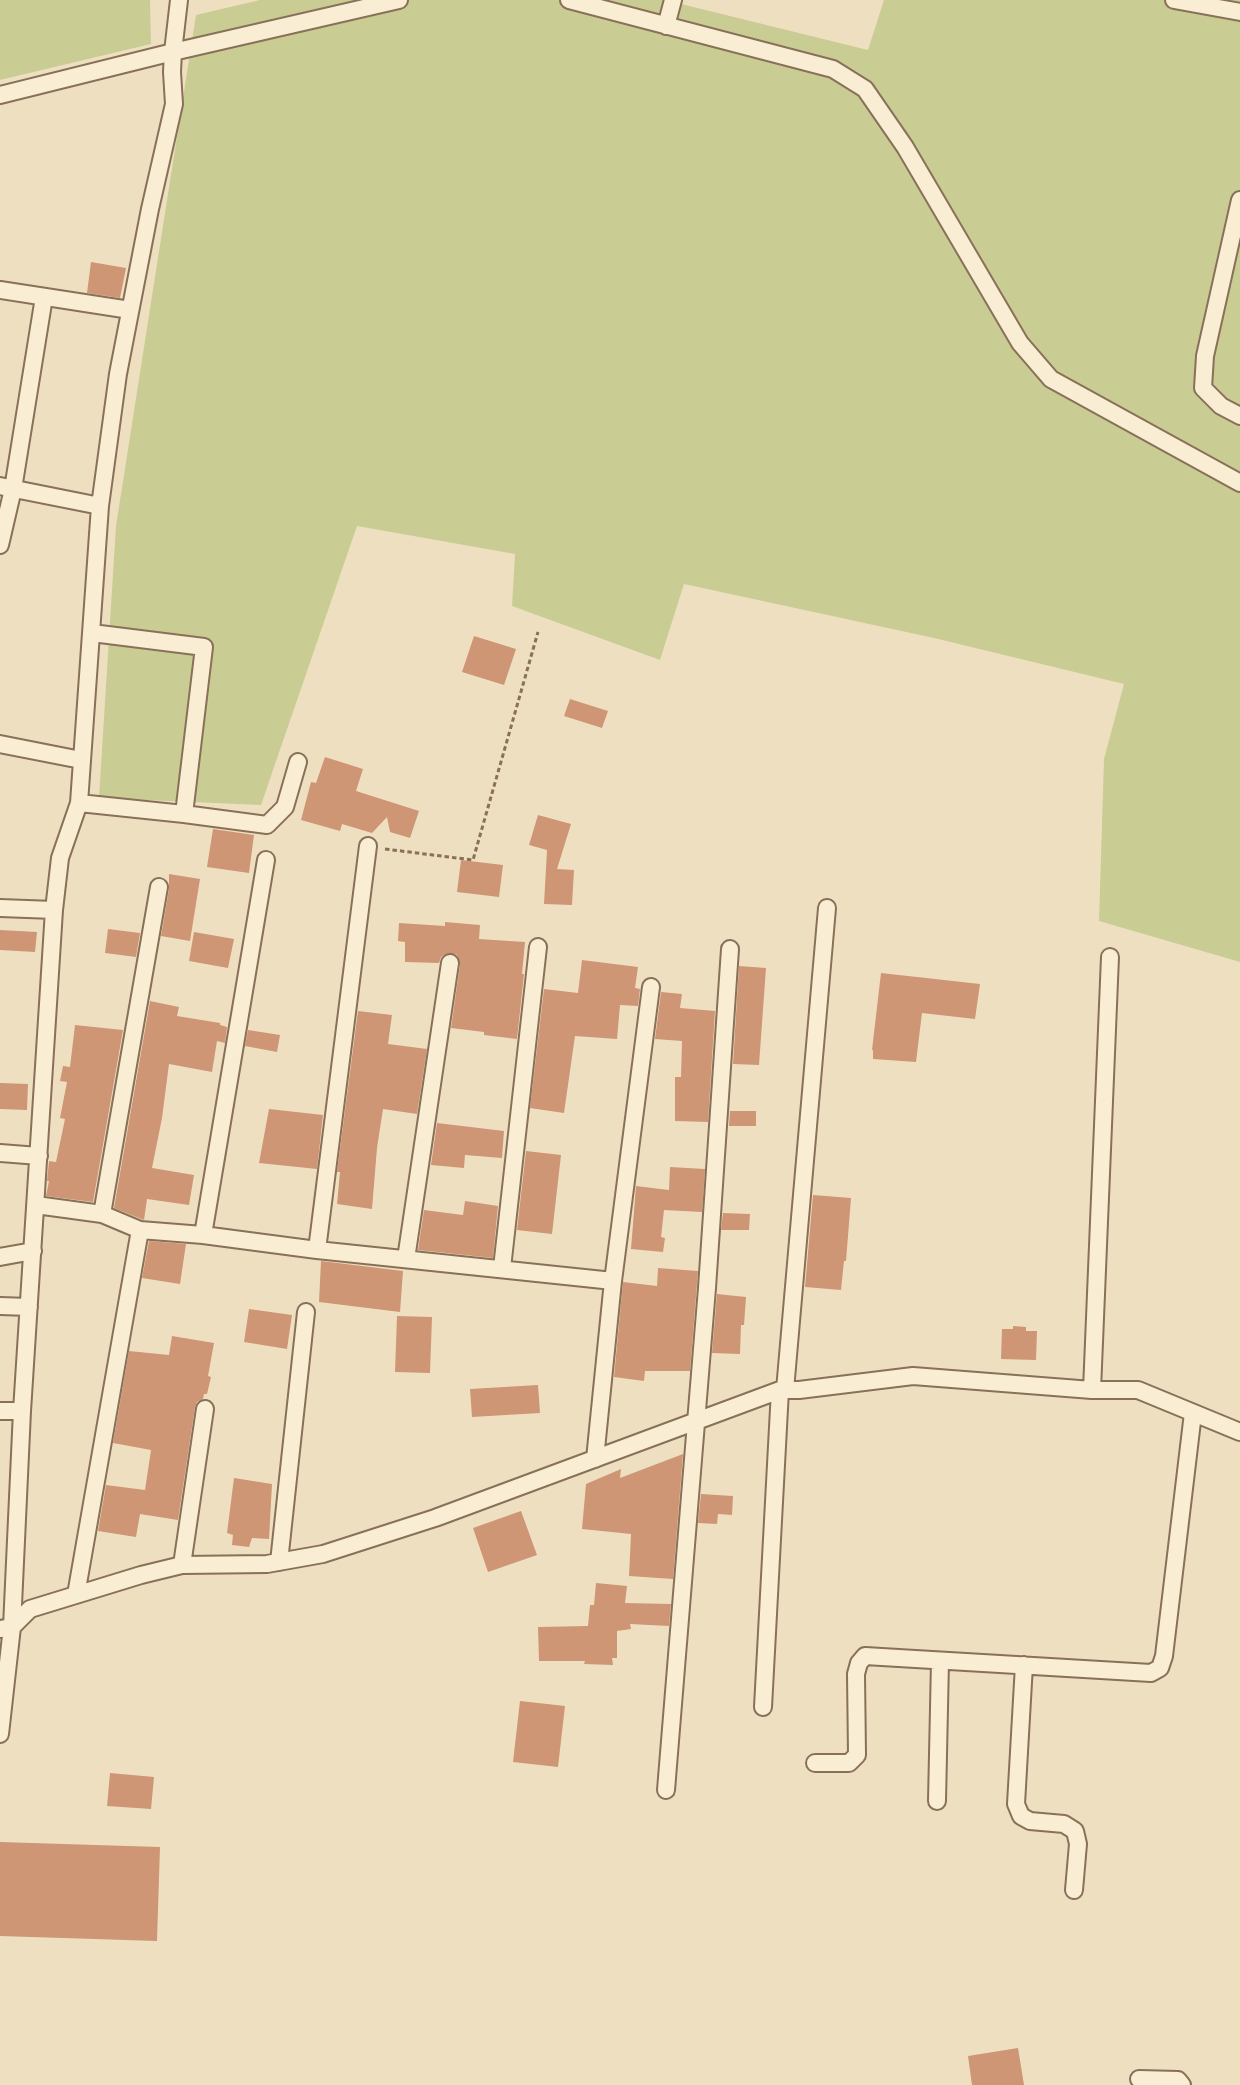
<!DOCTYPE html>
<style>
body{margin:0}
canvas{display:block;background:#efdfc1}
</style>
<canvas width="1240" height="2085"></canvas>
<script>
const ctx = document.querySelector('canvas').getContext('2d');
ctx.lineJoin = 'round';
function paint(path, color) { ctx.fillStyle = color; ctx.fill(path, 'evenodd'); }
const shape = rows => new Path2D(rows.map(r => 'M' + r).join(''));
function strokePath(path, color, width, dash) { ctx.strokeStyle = color; ctx.lineWidth = width; ctx.lineCap = dash ? 'butt' : 'round'; ctx.setLineDash(dash || []); ctx.stroke(path); }
paint(shape([
 [0,0,150,0,151,44,0,80],
 [260,0,665,0,868,50,884,0,1240,0,1240,962,1099,921,1104,759,1124,684,934,638,684,584,660,660,512,606,515,554,357,526,261,805,99,798,116,526,196,15]
]), '#c9cd94');
paint(shape([
 [91,262,126,268,120,298,87,293],
 [474,636,516,649,504,685,462,672],
 [570,699,608,711,602,728,564,716],
 [325,757,363,769,356,791,419,811,410,838,390,832,387,817,372,833,342,824,340,831,301,820,311,782,316,783],
 [538,815,571,824,557,869,574,870,572,905,544,904,547,850,529,845],
 [213,829,254,835,249,873,207,867],
 [461,860,503,865,499,897,457,892],
 [169,874,200,879,190,941,161,936,169,889],
 [445,922,480,925,479,939,525,942,522,974,524,974,517,1039,484,1035,484,1032,451,1028,460,965,459,959,456,954,446,954,441,957,439,963,405,962,405,942,398,941,399,923,445,926],
 [108,929,140,933,136,957,105,953],
 [0,930,37,932,35,952,0,950],
 [194,932,234,939,228,968,189,961],
 [582,960,638,967,635,988,640,989,638,1006,620,1005,617,1039,575,1036,564,1113,530,1108,544,989,578,993],
 [739,966,766,968,759,1065,733,1064],
 [881,973,980,984,975,1019,922,1013,916,1062,873,1059,873,1050,872,1050],
 [661,992,682,994,680,1008,715,1011,708,1122,675,1121,675,1077,681,1077,682,1041,655,1039],
 [150,1001,179,1007,177,1016,220,1023,220,1025,227,1027,225,1043,217,1041,212,1072,169,1064,162,1118,152,1168,194,1175,189,1205,147,1199,144,1220,114,1208],
 [358,1011,392,1015,388,1044,427,1049,417,1114,383,1109,377,1148,372,1209,337,1204,340,1172,337,1172],
 [75,1025,123,1030,93,1202,46,1196,49,1181,47,1181,49,1161,56,1162,65,1119,60,1118,67,1082,60,1081,63,1066,70,1067],
 [248,1030,280,1035,277,1052,245,1046],
 [0,1083,28,1084,27,1110,0,1109],
 [269,1109,323,1115,317,1169,259,1163],
 [730,1111,756,1111,756,1126,729,1126],
 [437,1123,504,1131,502,1158,465,1155,464,1168,431,1165],
 [526,1151,561,1155,552,1234,517,1230],
 [670,1167,705,1169,702,1212,664,1210,661,1237,665,1238,663,1252,631,1249,636,1186,669,1190],
 [813,1195,851,1198,846,1261,844,1261,841,1290,805,1287],
 [465,1201,498,1206,493,1258,418,1250,424,1210,463,1215],
 [723,1213,750,1214,749,1230,721,1230],
 [149,1241,186,1244,180,1284,142,1278],
 [321,1261,403,1271,400,1312,319,1302],
 [658,1268,698,1271,690,1371,645,1371,644,1381,614,1377,623,1282,657,1286],
 [717,1294,746,1297,744,1325,741,1325,740,1354,712,1353],
 [249,1309,292,1315,287,1349,244,1342],
 [397,1316,432,1317,430,1373,395,1372],
 [1013,1326,1026,1327,1026,1331,1037,1331,1036,1360,1001,1359,1002,1329,1013,1329],
 [172,1336,214,1343,208,1376,211,1377,207,1394,204,1394,203,1399,197,1402,195,1407,178,1520,140,1514,136,1537,98,1531,106,1485,145,1490,151,1450,113,1443,129,1351,169,1355],
 [538,1385,540,1413,472,1417,470,1389],
 [683,1454,673,1579,629,1576,631,1534,582,1529,586,1484,621,1469,620,1478],
 [234,1478,272,1484,269,1539,252,1538,249,1547,232,1545,233,1535,227,1533],
 [701,1494,733,1496,732,1515,718,1514,717,1524,698,1523],
 [521,1511,537,1555,488,1572,473,1528],
 [596,1583,627,1586,625,1603,671,1604,669,1626,630,1624,631,1629,617,1631,617,1658,612,1658,613,1665,584,1664,585,1661,539,1661,538,1627,588,1626,590,1605,594,1605],
 [520,1701,565,1706,558,1767,513,1762],
 [110,1773,154,1777,151,1809,107,1806],
 [0,1842,160,1847,157,1941,0,1936],
 [1018,2048,1024,2085,972,2085,968,2056]
]), '#ce9675');
const minor = shape([
 [179,0,173,52,399,0],
 [569,0,833,69,865,89,905,147,1020,343,1051,379,1240,483],
 [1174,0,1240,12],
 [666,26,673,0],
 [0,95,173,52,172,72,174,104,150,209,118,374,100,506,79,803,60,858,54,910,22,1411,12,1627,0,1734],
 [1240,200,1205,356,1203,388,1221,406,1240,416],
 [0,290,130,310],
 [0,486,100,506],
 [0,545,13,489,44,297],
 [92,633,204,647,184,814,267,825,285,807,298,762],
 [0,744,81,760],
 [79,803,184,814],
 [0,908,54,910],
 [0,1153,39,1156],
 [36,1205,102,1214,140,1230,203,1235,317,1250,613,1281],
 [102,1214,159,887],
 [203,1235,266,860],
 [317,1250,368,846],
 [0,1257,33,1251],
 [406,1259,450,963],
 [502,1268,538,947],
 [0,1306,29,1307],
 [785,1390,827,908],
 [1092,1390,1110,957],
 [0,1411,22,1411],
 [595,1459,613,1281,651,987],
 [279,1562,306,1312],
 [182,1565,205,1409],
 [76,1595,140,1230],
 [0,1629,12,1627,30,1609,141,1575,182,1565,267,1564,323,1554,435,1518,780,1390,799,1390,913,1376,1092,1390,1138,1390,1240,1432],
 [1024,1665,1016,1804,1021,1816,1030,1821,1064,1824,1075,1831,1078,1844,1074,1890],
 [763,1707,780,1390],
 [815,1763,849,1763,857,1755,856,1674,859,1663,865,1656,1151,1673,1160,1668,1164,1656,1193,1413],
 [666,1790,707,1288,730,949],
 [937,1801,940,1661],
 [1139,2079,1178,2080,1182,2085]
]);
strokePath(minor, '#897058', 20);
strokePath(shape([
 [385,849,473,860,538,632]
]), '#897058', 3, [4.5, 3]);
strokePath(minor, '#f9edd4', 16);
</script>
